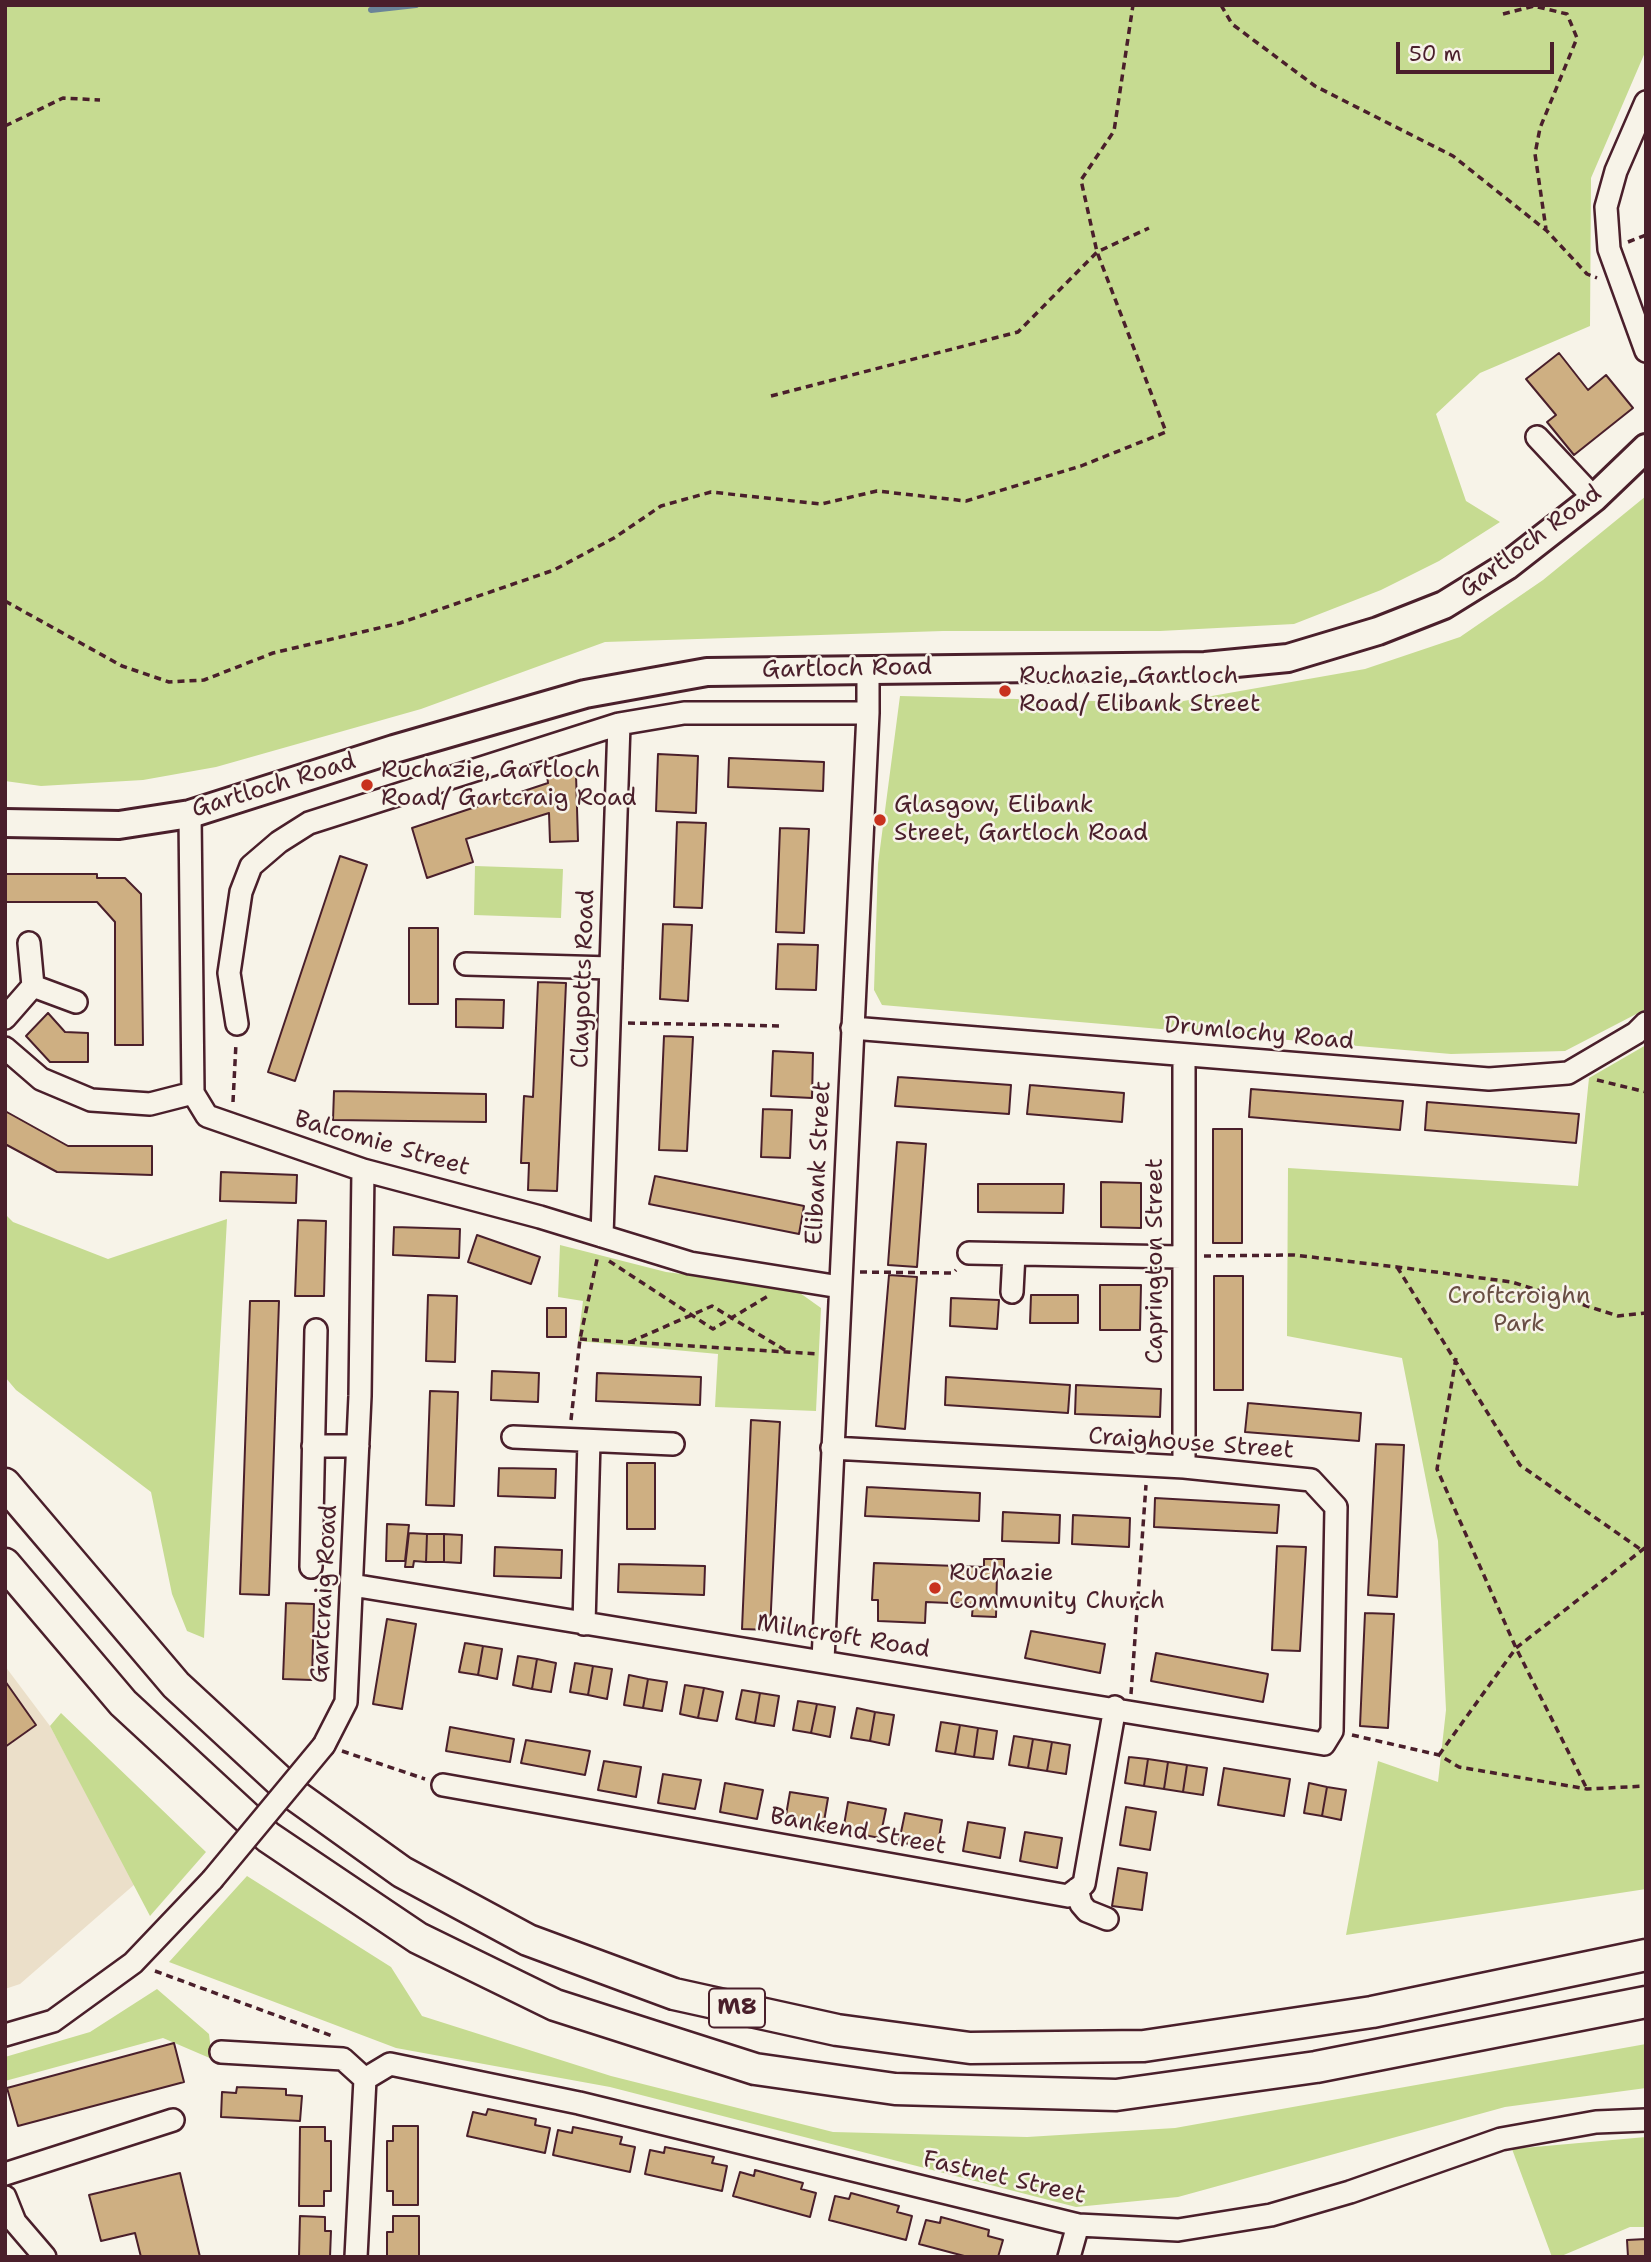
<!DOCTYPE html>
<style>
body{margin:0}
#map{position:relative;width:1651px;height:2262px;overflow:hidden;background:#f7f3e8;font-family:"Shantell Sans",sans-serif}
canvas{display:block}
.frame{position:absolute;inset:0;border:7px solid #4a1f2b;pointer-events:none}
.scale{position:absolute;left:1396px;top:42px;width:158px;height:32px;box-sizing:border-box;border:4px solid #4a1f2b;border-top:0;padding-left:9px;font-size:21px;line-height:24px;white-space:nowrap;color:#4a1f2b;-webkit-text-stroke:5px #f7f3e8;paint-order:stroke}
</style>
<div id="map">
<canvas width="1651" height="2262"></canvas>
<div class="frame"></div>
<div class="scale">50 m</div>
</div>
<script>
const ctx = document.querySelector('canvas').getContext('2d');
ctx.lineJoin = 'round';
function paint(path, color) { ctx.fillStyle = color; ctx.fill(path, 'evenodd'); }
const shape = rows => new Path2D(rows.map(r => 'M' + r).join(''));
function strokePath(path, color, width, dash) { ctx.strokeStyle = color; ctx.lineWidth = width; ctx.lineCap = dash ? 'butt' : 'round'; ctx.setLineDash(dash || []); ctx.stroke(path); }
function drawText(font, color, halo, rows, align = 'center') {
  ctx.font = font + ' "Shantell Sans",sans-serif'; ctx.lineWidth = 5; ctx.setLineDash([]); ctx.textBaseline = 'middle'; ctx.strokeStyle = halo; ctx.fillStyle = color; for (const [text, x, y, turn = 0] of rows) {
    ctx.save(); ctx.translate(x, y); ctx.rotate((+turn || 0) * Math.PI / 180); ctx.textAlign = isNaN(turn) ? turn : align; if (halo) ctx.strokeText(text, 0, 0); ctx.fillText(text, 0, 0); ctx.restore();
  }
}
paint(shape([
 [5,1666,50,1726,135,1884,20,1984,5,1989]
]), '#ebdfc9');
paint(shape([
 [5,5,1646,5,1646,50,1591,178,1590,326,1480,373,1436,414,1466,501,1500,522,1439,561,1381,590,1294,624,1160,631,943,631,605,642,421,709,216,767,143,780,41,786,5,781],
 [1646,496,1644,1010,1565,1051,1451,1054,882,1005,874,990,878,864,900,696,1172,703,1365,669,1460,637,1543,580],
 [475,866,563,869,561,918,474,915],
 [1646,1045,1646,1889,1346,1935,1378,1761,1438,1782,1446,1710,1438,1541,1402,1358,1287,1336,1288,1168,1578,1186,1589,1078],
 [5,1214,13,1222,108,1259,227,1219,204,1638,187,1631,172,1594,151,1492,16,1390,5,1377],
 [560,1245,666,1272,793,1288,821,1308,816,1411,715,1407,718,1354,578,1341,583,1301,558,1297],
 [61,1713,206,1852,150,1916,50,1726],
 [247,1876,391,1967,422,2016,611,2076,833,2132,1027,2137,1175,2128,1646,2044,1646,2088,1505,2107,1178,2197,1076,2207,610,2087,396,2048,169,1962],
 [157,1989,209,2034,212,2059,163,2038,5,2081,5,2057,90,2032],
 [1646,2137,1646,2227,1630,2227,1559,2257,1552,2257,1512,2149]
]), '#c6db91');
strokePath(shape([
 [371,10,416,5]
]), '#6a8498', 6);
const building = shape([
 [1559,353,1588,390,1606,375,1633,408,1574,455,1547,422,1556,415,1526,379,1559,353],
 [658,754,698,756,696,813,656,811,658,754],
 [729,758,824,762,823,791,728,787,729,758],
 [576,774,578,841,550,842,549,813,466,839,473,862,427,878,412,828,548,783,547,775,576,774],
 [677,822,706,823,702,908,674,907,677,822],
 [780,828,809,829,804,933,776,932,780,828],
 [340,856,367,865,295,1081,268,1072,340,856],
 [5,874,97,874,97,878,125,878,141,894,143,1045,115,1045,115,922,97,902,5,902,5,874],
 [663,924,692,925,688,1001,660,999,663,924],
 [409,928,438,928,438,1004,409,1004,409,928],
 [778,944,818,945,816,990,776,989,778,944],
 [538,982,566,983,557,1191,528,1190,529,1163,521,1163,524,1096,533,1097,538,982],
 [456,999,504,1000,503,1028,456,1027,456,999],
 [48,1013,65,1032,88,1033,88,1062,50,1062,26,1036,48,1013],
 [664,1036,693,1037,687,1151,659,1150,664,1036],
 [773,1051,813,1053,812,1098,771,1096,773,1051],
 [898,1077,1011,1085,1009,1114,895,1106,898,1077],
 [1030,1085,1124,1093,1122,1122,1027,1114,1030,1085],
 [1251,1089,1403,1101,1400,1130,1249,1117,1251,1089],
 [334,1091,486,1094,486,1122,333,1120,334,1091],
 [1427,1102,1579,1114,1576,1143,1425,1130,1427,1102],
 [763,1109,792,1110,790,1158,761,1157,763,1109],
 [5,1111,68,1146,152,1146,152,1175,57,1172,5,1144,5,1111],
 [1213,1129,1242,1129,1242,1243,1213,1243,1213,1129],
 [897,1142,926,1144,917,1267,888,1265,897,1142],
 [221,1172,297,1175,296,1203,220,1201,221,1172],
 [655,1176,804,1206,799,1234,649,1204,655,1176],
 [1101,1182,1141,1183,1141,1228,1101,1227,1101,1182],
 [978,1184,1064,1184,1063,1213,978,1212,978,1184],
 [298,1220,326,1221,324,1296,295,1296,298,1220],
 [394,1227,460,1229,459,1258,393,1255,394,1227],
 [477,1235,540,1257,531,1284,468,1262,477,1235],
 [889,1275,917,1277,905,1429,876,1426,889,1275],
 [1214,1276,1243,1276,1243,1390,1214,1390,1214,1276],
 [1100,1285,1141,1285,1140,1330,1100,1330,1100,1285],
 [428,1295,457,1296,455,1362,426,1361,428,1295],
 [1031,1295,1078,1295,1078,1323,1030,1323,1031,1295],
 [951,1298,999,1300,997,1329,950,1326,951,1298],
 [250,1301,279,1301,269,1595,240,1594,250,1301],
 [547,1308,566,1308,566,1337,547,1337,547,1308],
 [492,1371,539,1373,538,1402,491,1400,492,1371],
 [597,1373,701,1377,700,1405,596,1401,597,1373],
 [946,1377,1070,1385,1068,1413,945,1405,946,1377],
 [1076,1385,1161,1389,1160,1417,1075,1414,1076,1385],
 [430,1391,458,1392,454,1506,426,1505,430,1391],
 [1248,1403,1361,1413,1359,1441,1245,1432,1248,1403],
 [751,1420,780,1422,770,1630,742,1629,751,1420],
 [1376,1444,1404,1445,1397,1597,1368,1595,1376,1444],
 [627,1463,655,1463,655,1529,627,1529,627,1463],
 [499,1468,556,1469,555,1498,498,1496,499,1468],
 [867,1487,980,1493,979,1521,865,1516,867,1487],
 [1155,1498,1279,1505,1277,1533,1154,1527,1155,1498],
 [1003,1512,1060,1515,1059,1543,1002,1541,1003,1512],
 [1073,1515,1130,1518,1129,1547,1072,1544,1073,1515],
 [387,1524,409,1525,405,1561,386,1561,387,1524],
 [409,1533,427,1534,426,1562,414,1561,413,1567,405,1567,409,1533],
 [427,1534,444,1534,444,1562,426,1562,427,1534],
 [444,1534,462,1535,461,1563,444,1562,444,1534],
 [1277,1546,1306,1547,1300,1651,1272,1650,1277,1546],
 [495,1547,562,1550,561,1578,494,1576,495,1547],
 [984,1559,1004,1559,1004,1575,997,1575,996,1617,972,1616,973,1604,926,1602,925,1623,878,1621,878,1600,872,1600,874,1563,984,1567,984,1559],
 [619,1564,705,1566,704,1595,618,1592,619,1564],
 [286,1603,314,1604,312,1680,283,1679,286,1603],
 [1365,1613,1394,1614,1388,1728,1360,1726,1365,1613],
 [387,1619,416,1624,402,1709,373,1704,387,1619],
 [1031,1631,1105,1644,1100,1673,1025,1658,1031,1631],
 [465,1643,483,1646,478,1675,459,1672,465,1643],
 [483,1646,502,1649,497,1679,478,1675,483,1646],
 [1156,1653,1268,1674,1263,1702,1151,1681,1156,1653],
 [518,1656,537,1659,532,1689,513,1685,518,1656],
 [537,1659,556,1663,551,1692,532,1689,537,1659],
 [575,1663,593,1666,588,1695,570,1692,575,1663],
 [593,1666,612,1669,607,1699,588,1695,593,1666],
 [629,1675,648,1679,643,1708,624,1705,629,1675],
 [648,1679,667,1682,662,1711,643,1708,648,1679],
 [5,1681,36,1725,5,1747,5,1681],
 [685,1685,704,1688,698,1718,680,1714,685,1685],
 [704,1688,723,1692,717,1721,698,1718,704,1688],
 [742,1690,760,1693,755,1723,736,1719,742,1690],
 [760,1693,779,1696,774,1726,755,1723,760,1693],
 [798,1701,817,1704,811,1733,793,1730,798,1701],
 [817,1704,835,1707,830,1737,811,1733,817,1704],
 [857,1708,875,1712,870,1741,851,1738,857,1708],
 [875,1712,894,1715,889,1745,870,1741,875,1712],
 [941,1722,960,1725,955,1754,936,1751,941,1722],
 [960,1725,978,1728,974,1757,955,1754,960,1725],
 [450,1727,514,1739,510,1762,446,1751,450,1727],
 [978,1728,997,1731,993,1759,974,1757,978,1728],
 [1014,1736,1033,1739,1028,1768,1009,1765,1014,1736],
 [1033,1739,1052,1742,1047,1771,1028,1768,1033,1739],
 [526,1740,590,1751,585,1775,521,1763,526,1740],
 [1052,1742,1070,1745,1066,1774,1047,1771,1052,1742],
 [1129,1757,1148,1759,1144,1786,1125,1783,1129,1757],
 [1148,1759,1168,1762,1164,1789,1144,1786,1148,1759],
 [604,1761,641,1767,636,1797,598,1790,604,1761],
 [1168,1762,1187,1765,1183,1792,1164,1789,1168,1762],
 [1187,1765,1207,1768,1203,1795,1183,1792,1187,1765],
 [1224,1768,1290,1779,1284,1816,1218,1805,1224,1768],
 [663,1774,701,1780,695,1809,658,1803,663,1774],
 [725,1783,763,1790,757,1819,720,1812,725,1783],
 [1309,1783,1327,1787,1322,1816,1304,1813,1309,1783],
 [1327,1787,1346,1790,1341,1820,1322,1816,1327,1787],
 [790,1792,828,1798,823,1827,785,1821,790,1792],
 [848,1802,886,1809,880,1838,843,1831,848,1802],
 [1126,1807,1156,1812,1150,1850,1120,1845,1126,1807],
 [905,1813,942,1820,937,1849,899,1842,905,1813],
 [968,1822,1005,1828,1000,1858,963,1851,968,1822],
 [1025,1832,1062,1838,1057,1868,1020,1861,1025,1832],
 [1118,1868,1147,1873,1142,1910,1112,1906,1118,1868],
 [174,2043,184,2082,18,2126,7,2088,174,2043],
 [237,2087,286,2089,286,2095,302,2096,300,2121,221,2117,222,2092,236,2093,237,2087],
 [488,2109,536,2119,535,2125,550,2128,545,2153,467,2136,473,2112,486,2115,488,2109],
 [393,2126,418,2126,418,2205,393,2205,393,2191,387,2191,387,2141,393,2141,393,2126],
 [300,2127,325,2127,325,2141,331,2141,331,2191,324,2191,324,2206,299,2206,300,2127],
 [573,2127,622,2137,620,2144,635,2147,630,2172,553,2155,558,2130,572,2133,573,2127],
 [665,2147,714,2157,712,2163,727,2166,722,2191,645,2174,650,2150,664,2153,665,2147],
 [755,2170,803,2183,801,2189,816,2193,810,2217,733,2196,740,2172,754,2176,755,2170],
 [180,2173,200,2257,141,2257,135,2233,101,2241,89,2195,180,2173],
 [851,2193,899,2206,897,2212,912,2216,906,2240,829,2220,835,2196,849,2199,851,2193],
 [300,2216,325,2217,325,2231,331,2231,330,2257,299,2257,300,2216],
 [393,2216,419,2216,419,2257,387,2257,387,2232,393,2232,393,2216],
 [941,2217,989,2230,988,2236,1003,2240,998,2257,968,2257,919,2244,926,2220,940,2223,941,2217],
 [1646,2239,1646,2257,1628,2257,1627,2240,1646,2239]
]);
paint(building, '#ceaf82');
strokePath(building, '#4a1f2b', 2);
const minor = shape([
 [1646,102,1616,171,1606,207,1609,249,1646,351],
 [1537,437,1594,498],
 [190,814,193,1093,207,1116,363,1170,540,1217,690,1263,840,1287],
 [29,943,33,986,76,1002],
 [466,964,611,968],
 [5,1018,33,986],
 [237,1024,229,973,241,892,251,866,279,842,309,823,619,724,684,713,868,713],
 [852,1028,1489,1079,1568,1073,1636,1033,1646,1023],
 [5,1048,41,1079,91,1100,150,1104,193,1093],
 [1184,1055,1184,1467],
 [602,1236,619,724],
 [969,1253,1181,1257],
 [1012,1292,1014,1254],
 [513,1437,673,1444],
 [313,1446,358,1446],
 [311,1567,316,1330],
 [352,1585,1324,1744,1332,1731,1336,1507,1311,1480,1184,1467,832,1448],
 [584,1624,589,1441],
 [823,1660,868,713,868,668],
 [324,1745,346,1702,360,1396,363,1170],
 [443,1785,1068,1896,1084,1884,1115,1707],
 [1077,1889,1081,1904,1087,1911,1107,1919],
 [5,2035,53,2021,133,1963,212,1880],
 [221,2052,343,2059,365,2079],
 [5,2174,173,2120],
 [5,2197,15,2222,45,2257],
 [356,2257,365,2079,390,2064,579,2103,1078,2225,1178,2230,1271,2215,1350,2192,1501,2139,1596,2122,1646,2120],
 [1069,2257,1078,2225]
]);
const major = shape([
 [5,823,119,825,190,814,394,749,585,694,707,672,1205,666,1288,658,1378,631,1444,605,1507,566,1594,498,1646,448]
]);
const highway = shape([
 [5,1484,176,1685,296,1796,402,1872,528,1940,674,1994,837,2030,970,2048,1144,2046,1372,2012,1646,1955],
 [5,1564,123,1703,268,1837,418,1938,555,2005,755,2069,895,2089,1116,2095,1316,2067,1646,2002]
]);
strokePath(minor, '#4a1f2b', 26);
strokePath(major, '#4a1f2b', 32);
strokePath(highway, '#4a1f2b', 35);
strokePath(shape([
 [1221,5,1232,24,1315,86,1453,156,1547,231,1587,274,1597,278],
 [1503,14,1534,6,1567,14,1577,38,1540,128,1535,154,1546,229],
 [5,126,63,98,100,100],
 [1628,242,1646,235],
 [771,396,1018,332,1097,252,1149,228],
 [5,601,122,666,169,682,204,680,273,653,400,623,554,570,614,538,661,506,711,492,821,504,877,491,966,501,1081,466,1166,432,1097,252,1081,180,1114,131,1133,5],
 [628,1023,783,1026],
 [1597,1080,1646,1092],
 [233,1102,236,1043],
 [1204,1256,1294,1255,1397,1267,1512,1282,1618,1316,1646,1313],
 [609,1261,713,1329,768,1296],
 [1397,1267,1520,1465,1643,1551],
 [860,1272,953,1273,956,1270],
 [580,1339,819,1354],
 [630,1342,712,1306,788,1352],
 [1456,1358,1437,1469,1516,1648,1587,1789],
 [571,1420,580,1339,598,1255],
 [1131,1694,1146,1485],
 [1352,1735,1439,1755,1459,1767,1587,1789,1646,1786],
 [342,1751,425,1779],
 [1439,1755,1516,1648,1646,1547],
 [155,1971,335,2037]
]), '#4a1f2b', 3.5, [7, 5]);
strokePath(minor, '#f7f3e8', 21);
strokePath(major, '#f7f3e8', 26);
strokePath(highway, '#f7f3e8', 30);
const minorBridge = shape([
 [212,1880,324,1745]
]);
strokePath(minorBridge, '#4a1f2b', 26, []);
strokePath(minorBridge, '#f7f3e8', 21);
for (const [x, y, r, color] of [
 [1005,691,7,"#c8321e"],
 [367,785,7,"#c8321e"],
 [880,820,7,"#c8321e"],
 [935,1588,7,"#c8321e"]
]) { const dot = new Path2D(); dot.arc(x, y, r, 0, 2 * Math.PI); ctx.fillStyle = color; ctx.fill(dot); strokePath(dot, '#f7f3e8', 2.5); }
for (const [x, y, w] of [
 [737,2008,56]
]) { const box = new Path2D(); box.roundRect(x - w / 2, y - 19.5, w, 39, 5); ctx.fillStyle = '#f7f3e8'; ctx.fill(box); strokePath(box, '#4a1f2b', 2); }
drawText('bold 23px', '#4a1f2b', null, [
 ["M8",737,2008]
]);
drawText('24px', '#4a1f2b', '#f7f3e8', [
 ["Gartloch Road",1531,542,-37],
 ["Gartloch Road",847,669,-1],
 ["Gartloch Road",274,786,-17],
 ["Claypotts Road",584,979,-88],
 ["Drumlochy Road",1259,1034,5],
 ["Balcomie Street",382,1144,16],
 ["Elibank Street",819,1163,-87],
 ["Caprington Street",1156,1261,-90],
 ["Craighouse Street",1191,1444,4],
 ["Gartcraig Road",325,1594,-87],
 ["Milncroft Road",843,1637,9],
 ["Bankend Street",858,1832,10],
 ["Fastnet Street",1004,2178,13]
]);
drawText('24px', '#4a1f2b', '#f7f3e8', [
 ["Ruchazie, Gartloch",1019,677],
 ["Road/ Elibank Street",1019,705],
 ["Ruchazie, Gartloch",381,771],
 ["Road/ Gartcraig Road",381,799],
 ["Glasgow, Elibank",894,806],
 ["Street, Gartloch Road",894,834],
 ["Ruchazie",949,1574],
 ["Community Church",949,1602]
], 'left');
drawText('24px', '#694e44', '#f7f3e8', [
 ["Croftcroighn",1519,1297],
 ["Park",1519,1325]
]);
</script>
